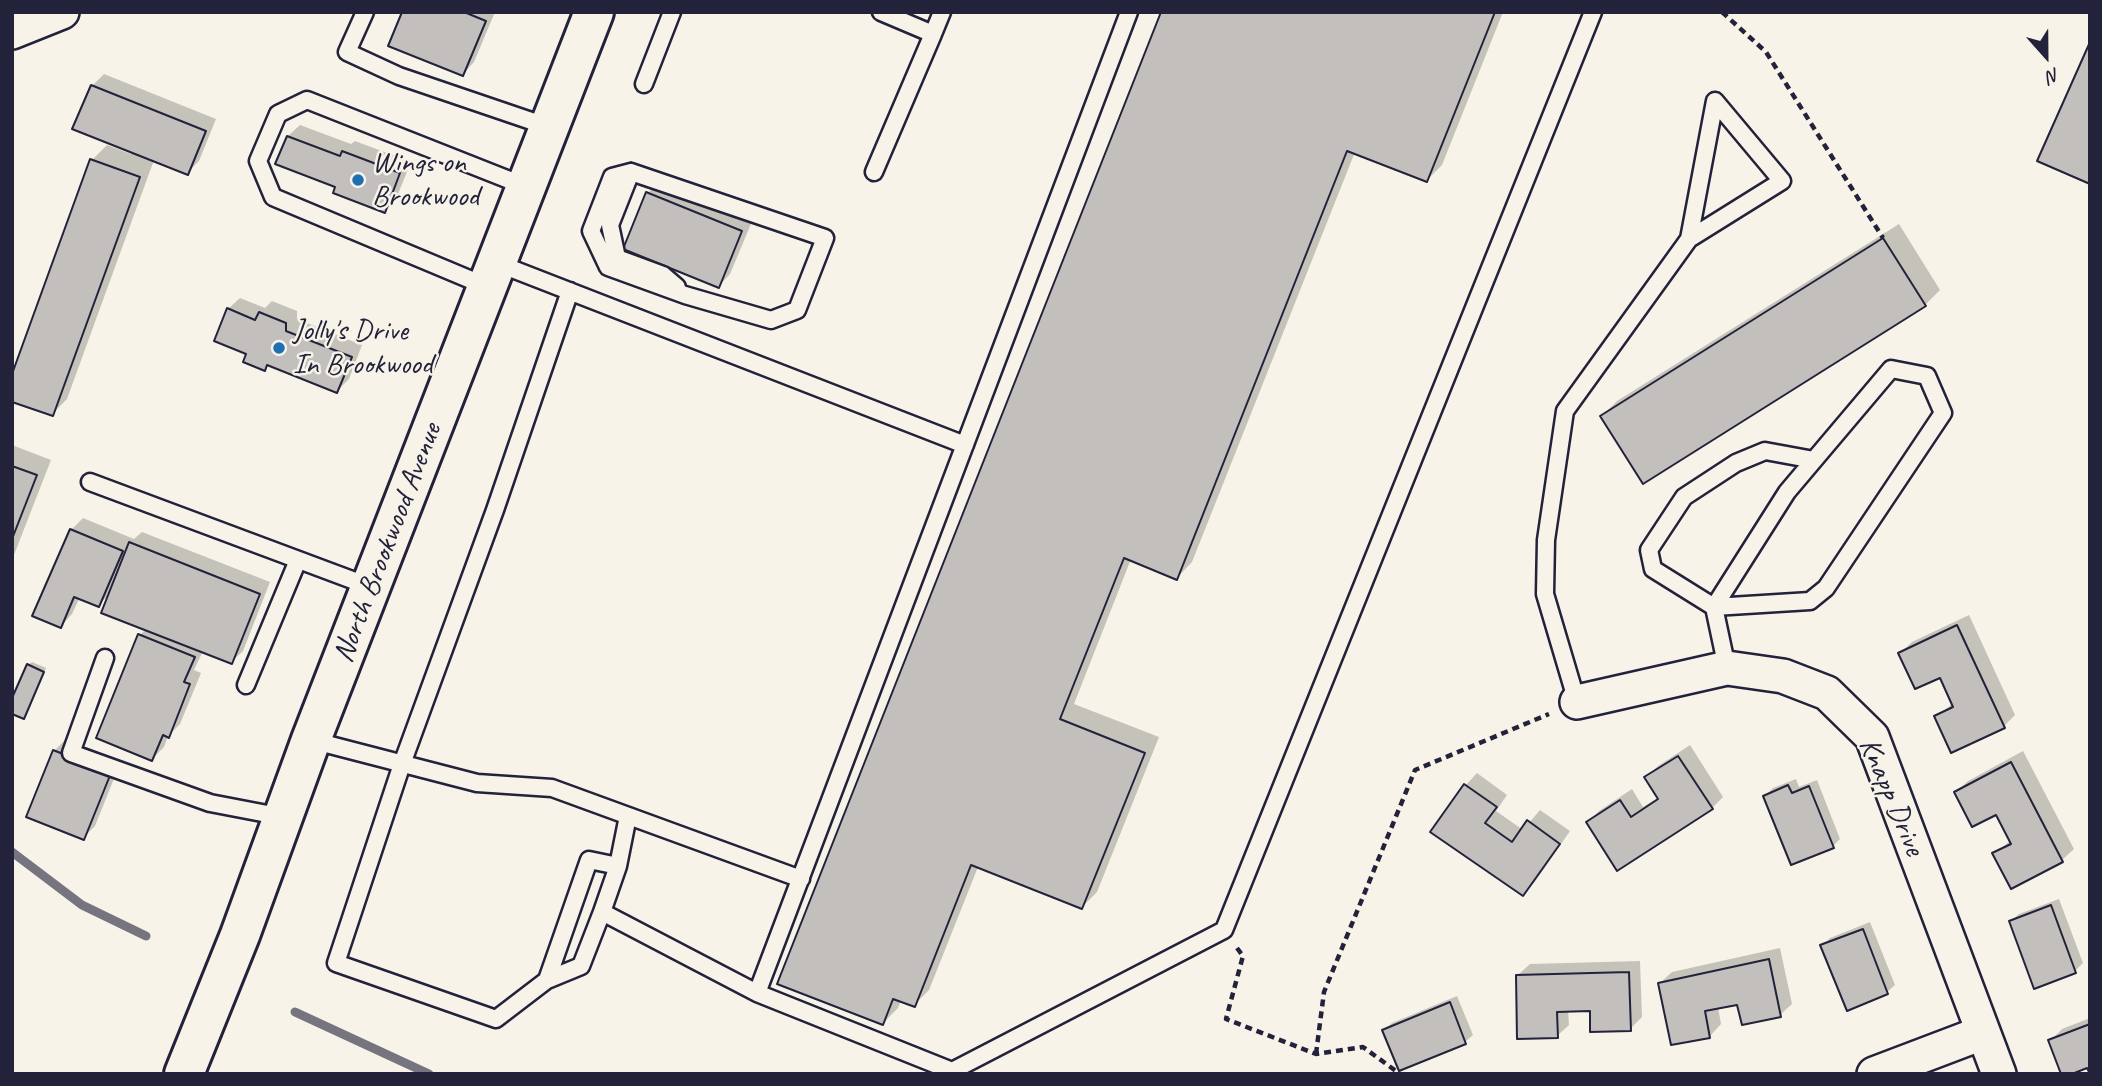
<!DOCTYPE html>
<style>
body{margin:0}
#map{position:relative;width:2102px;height:1086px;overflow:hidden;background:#f7f3e8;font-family:Caveat,sans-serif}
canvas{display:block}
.frame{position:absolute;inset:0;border:14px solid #22223b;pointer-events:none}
.north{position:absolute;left:2011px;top:21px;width:70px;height:70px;-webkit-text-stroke:5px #f7f3e8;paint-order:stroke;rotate:159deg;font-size:19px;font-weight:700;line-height:28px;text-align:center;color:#22223b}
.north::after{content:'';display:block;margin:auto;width:24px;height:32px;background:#22223b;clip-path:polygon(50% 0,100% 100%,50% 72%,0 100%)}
</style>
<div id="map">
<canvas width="2102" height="1086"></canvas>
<div class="frame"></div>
<div class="north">N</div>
</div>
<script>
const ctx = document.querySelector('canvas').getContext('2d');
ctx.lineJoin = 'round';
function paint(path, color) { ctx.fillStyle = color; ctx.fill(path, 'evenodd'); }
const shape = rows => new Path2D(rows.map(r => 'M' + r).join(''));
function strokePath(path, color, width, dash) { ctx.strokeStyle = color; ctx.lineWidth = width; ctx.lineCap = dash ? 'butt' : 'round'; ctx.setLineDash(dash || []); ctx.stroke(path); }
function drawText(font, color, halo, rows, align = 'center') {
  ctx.font = font + ' Caveat,sans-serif'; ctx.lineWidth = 5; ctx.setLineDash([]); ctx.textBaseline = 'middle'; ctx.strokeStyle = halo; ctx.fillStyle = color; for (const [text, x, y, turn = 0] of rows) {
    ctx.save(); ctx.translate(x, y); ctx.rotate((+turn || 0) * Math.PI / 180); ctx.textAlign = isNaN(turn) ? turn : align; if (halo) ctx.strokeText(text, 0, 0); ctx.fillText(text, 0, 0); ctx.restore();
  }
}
paint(shape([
 [404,12,495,12,474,62,463,74],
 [1163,12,1503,12,1442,165,1427,180,1355,152,1192,562,1177,578,1131,559,1074,704,1159,737,1097,892,1082,907,978,867,929,990,914,1005,901,1000,898,1008,883,1023],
 [104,74,216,119,199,161,187,173,154,160,67,399,52,414,92,160,107,145,131,154,132,151,92,86],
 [300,125,351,144,355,141,411,162,396,199,385,211,338,186,288,136],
 [659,181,753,219,730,274,719,286,648,193],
 [1899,224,1940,290,1925,305,1643,481,1602,416,1617,401],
 [240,298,265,308,272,301,297,311,297,319,362,345,349,379,337,391,269,364,264,369,248,353,228,309],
 [12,445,51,460,12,560],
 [83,518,134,539,142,532,270,582,243,651,231,662,203,651,194,670,201,673,180,724,168,736,164,747,152,759,140,635,146,629,111,593,98,605,80,597,72,614,61,626,71,530],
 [1969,615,2015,715,2004,726,1937,717,1953,703,1940,675,1900,653,1912,642],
 [32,662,46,668,24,717,28,665],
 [66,739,121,761,95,826,83,838,54,751],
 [1690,745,1723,797,1712,808,1588,822,1599,811,1632,789,1643,807,1659,797,1646,777,1658,766],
 [2023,751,2074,849,2062,860,2012,887,1994,854,2011,840,1996,813,1956,792,1968,781],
 [1477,773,1507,795,1496,811,1523,830,1540,810,1570,831,1534,883,1523,894,1433,831,1466,785],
 [1796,779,1799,787,1817,780,1840,839,1833,846,1765,796,1773,788],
 [2059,899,2083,963,2075,971,2035,986,2011,921,2019,914],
 [1870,922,1895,985,1887,992,1847,1009,1822,946,1830,938],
 [1780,948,1792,1004,1780,1015,1739,1003,1718,1007,1721,1024,1710,1036,1673,1043,1660,983,1672,972],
 [1640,961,1642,1017,1630,1029,1591,1009,1568,1009,1569,1025,1557,1036,1518,975,1530,964],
 [1457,996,1473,1035,1465,1042,1384,1030,1392,1023],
 [2090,1018,2090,1070,2050,1041,2062,1029]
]), '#0003');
strokePath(shape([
 [12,852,82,905,146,936],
 [295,1012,429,1074]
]), '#76747f', 9);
const building = shape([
 [402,12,464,12,486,21,463,76,388,46,402,12],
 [1161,12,1495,12,1427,182,1347,151,1177,580,1124,558,1060,719,1145,753,1082,909,971,865,915,1007,893,999,883,1025,777,984,1161,12],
 [2090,42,2090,184,2037,161,2090,42],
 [91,85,206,131,188,175,72,129,91,85],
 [287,136,340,156,342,151,400,173,385,213,333,193,335,187,275,164,287,136],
 [90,159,140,177,53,416,12,402,12,374,90,159],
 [646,192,742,231,719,288,623,249,646,192],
 [1883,238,1926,306,1643,484,1600,416,1883,238],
 [227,308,255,320,259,312,286,323,286,331,352,357,337,393,267,365,265,371,243,362,246,354,214,341,227,308],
 [12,466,37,475,12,539,12,466],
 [70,529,123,551,99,607,74,597,61,628,32,616,70,529],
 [129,542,260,594,232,664,101,613,129,542],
 [1957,625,2005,728,1951,753,1934,716,1953,707,1940,678,1915,689,1898,653,1957,625],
 [138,634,195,657,184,682,190,684,169,738,163,735,152,761,96,738,138,634],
 [27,664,44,672,24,719,12,714,12,698,27,664],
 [53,750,111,773,84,840,26,817,53,750],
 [1678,756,1713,809,1617,871,1586,822,1620,800,1631,817,1658,799,1644,777,1678,756],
 [2011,762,2063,862,2011,889,1992,853,2011,844,1996,815,1972,827,1954,792,2011,762],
 [1464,784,1497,807,1485,823,1512,842,1527,820,1560,844,1523,896,1430,832,1464,784],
 [1788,785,1792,793,1809,786,1834,848,1791,865,1763,796,1788,785],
 [2051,905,2076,973,2034,989,2009,921,2051,905],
 [1863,929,1888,994,1847,1011,1820,945,1863,929],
 [1769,959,1781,1017,1742,1025,1737,1005,1705,1011,1710,1038,1671,1045,1658,983,1769,959],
 [1629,972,1631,1031,1590,1032,1590,1011,1557,1012,1558,1038,1517,1039,1516,975,1629,972],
 [1450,1002,1466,1044,1399,1071,1382,1030,1450,1002],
 [2090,1024,2090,1074,2087,1068,2072,1074,2061,1074,2048,1040,2090,1024]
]);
paint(building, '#c2bfbd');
strokePath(building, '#22223b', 2);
const service = shape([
 [365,12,347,52,399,76,549,127],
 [933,34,942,12],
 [644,84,672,12],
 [631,172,825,238,797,310,771,320,685,295,608,267,591,231,612,177,631,172],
 [631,172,610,225,617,258,663,275,677,287],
 [874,172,933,34,881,12],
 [497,263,965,445],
 [488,287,273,197,258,161,278,114,307,100,527,187],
 [570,291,495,510,402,764,336,963,496,1019,547,980,589,860,618,866],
 [90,482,371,587],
 [105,658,71,753,210,803,283,817],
 [1727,668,1714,607,1787,492,1891,369,1927,376,1943,413,1826,588,1810,601,1714,607,1653,569,1649,550,1684,497,1736,463,1765,451,1814,460],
 [246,685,298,560],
 [1577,702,1545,594,1546,540,1565,411,1689,239,1782,181,1715,101,1689,239],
 [311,740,477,783,552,788,801,879],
 [628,816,618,866,602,912,757,993,952,1071,1224,930,1593,12],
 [547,980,581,966,602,912],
 [757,993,1129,12]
]);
const minor = shape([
 [12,32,62,12],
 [1577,702,1727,668,1783,676,1827,693,1872,737,1999,1074],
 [1874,1074,1982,1033]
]);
const tertiary = shape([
 [184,1074,240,935,311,740,594,12]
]);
strokePath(service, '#22223b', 21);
strokePath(minor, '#22223b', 38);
strokePath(tertiary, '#22223b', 44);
strokePath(shape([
 [1722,12,1766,52,1883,238],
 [1237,948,1243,956,1226,1019,1316,1054,1363,1047,1400,1074],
 [1316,1054,1324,992,1415,770,1549,714]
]), '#22223b', 4.5, [7, 5]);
strokePath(service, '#f7f3e8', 16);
strokePath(minor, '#f7f3e8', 33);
strokePath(tertiary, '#f7f3e8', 38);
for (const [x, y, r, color] of [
 [358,180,7,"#1f6fb2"],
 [279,348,7,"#1f6fb2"]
]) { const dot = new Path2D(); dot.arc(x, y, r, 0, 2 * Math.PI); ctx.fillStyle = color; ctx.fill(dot); strokePath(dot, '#f7f3e8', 2.5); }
drawText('30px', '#22223b', '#f7f3e8', [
 ["Wings on",372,163],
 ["Brookwood",372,197],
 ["Jolly's Drive",293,331],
 ["In Brookwood",293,365]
], 'left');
drawText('30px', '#22223b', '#f7f3e8', [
 ["North Brookwood Avenue",388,543,-69],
 ["Knapp Drive",1891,797,67]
]);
</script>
